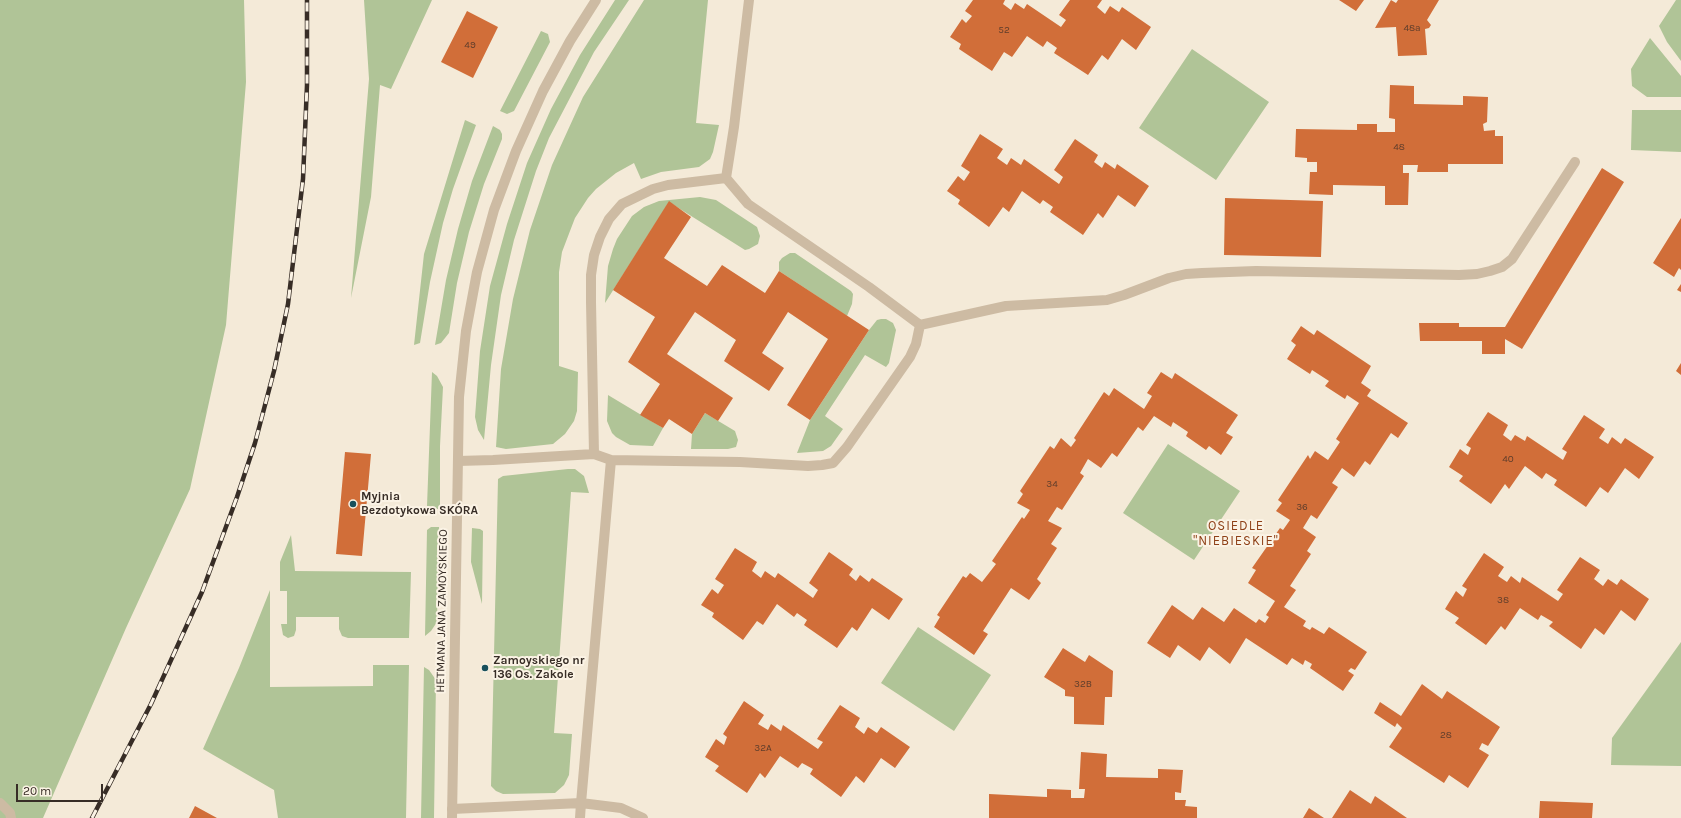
<!DOCTYPE html>
<meta charset="utf-8">
<style>
body{margin:0}
#map{position:relative;width:1681px;height:818px;overflow:hidden;background:#f4ead8;font-family:Karla,sans-serif}
canvas{display:block}
.scale{position:absolute;left:16px;top:784px;width:87px;height:18px;box-sizing:border-box;border:2px solid #372d26;border-top:0;padding-left:5px;font-size:12px;line-height:14px;white-space:nowrap;color:#372d26;-webkit-text-stroke:3px #fbf3e5;paint-order:stroke}
</style>
<div id="map">
<canvas width="1681" height="818"></canvas>
<div class="scale">20 m</div>
</div>
<script>
const ctx = document.querySelector('canvas').getContext('2d');
ctx.lineJoin = 'round';
function paint(path, color) { ctx.fillStyle = color; ctx.fill(path, 'evenodd'); }
const shape = rows => new Path2D(rows.map(r => 'M' + r).join(''));
function strokePath(path, color, width, dash) { ctx.strokeStyle = color; ctx.lineWidth = width; ctx.lineCap = dash ? 'butt' : 'round'; ctx.setLineDash(dash || []); ctx.stroke(path); }
function drawText(font, color, halo, rows, align = 'center') {
  ctx.font = font + ' Karla,sans-serif'; ctx.lineWidth = 4; ctx.setLineDash([]); ctx.textBaseline = 'middle'; ctx.strokeStyle = halo; ctx.fillStyle = color; for (const [text, x, y, turn = 0] of rows) {
    ctx.save(); ctx.translate(x, y); ctx.rotate((+turn || 0) * Math.PI / 180); ctx.textAlign = isNaN(turn) ? turn : align; if (halo) ctx.strokeText(text, 0, 0); ctx.fillText(text, 0, 0); ctx.restore();
  }
}
paint(shape([
 [0,0,244,0,246,82,226,325,190,489,126,628,43,818,0,818],
 [364,0,432,0,391,89,380,85,371,197,351,298,369,79],
 [615,0,629,0,594,52,549,138,536,171,514,240,501,295,491,365,484,440,478,430,475,417,480,351,490,286,507,224,527,163,551,109,580,55],
 [644,0,708,0,696,123,719,125,713,152,710,159,699,167,661,172,641,179,634,163,616,173,596,189,588,198,575,218,570,231,562,252,559,272,559,366,578,372,577,411,574,421,565,434,553,444,506,449,496,447,501,369,513,299,530,230,552,165,583,97],
 [1676,0,1681,0,1681,61,1667,42,1659,26],
 [541,31,548,34,550,42,514,111,507,114,500,111],
 [1650,38,1681,76,1681,97,1647,97,1632,86,1631,69],
 [1192,49,1269,102,1216,180,1139,128],
 [1632,110,1681,110,1681,152,1631,150],
 [465,120,476,125,453,189,443,223,430,282,420,343,414,345,424,254],
 [493,126,500,130,502,134,502,139,484,184,469,232,457,283,449,333,441,343,435,345,446,280,458,229,472,181],
 [700,197,716,200,757,227,760,236,758,244,749,249,745,250,669,202,605,303,608,266,613,249,617,239,632,216,644,207,659,201],
 [790,253,795,253,851,291,853,294,852,304,847,316,779,271,779,262,782,258],
 [881,319,886,319,893,323,896,330,889,363,886,367,865,355,825,416,843,429,831,446,823,451,797,453,810,420,869,330,877,320],
 [432,372,437,376,443,387,440,446,440,509,430,509,427,506],
 [608,395,663,428,653,446,630,445,616,437,612,433,607,421],
 [705,413,735,431,738,440,736,447,728,449,691,449,692,434],
 [1168,444,1240,491,1194,560,1123,513],
 [568,469,575,469,584,476,589,493,571,492,554,733,572,734,569,775,564,785,555,793,503,794,496,791,491,786,498,479,503,476],
 [431,527,439,527,437,622,431,631,425,636,427,530],
 [472,528,480,529,483,531,482,604,471,562],
 [291,535,295,571,411,572,409,638,348,638,342,636,339,629,339,617,296,617,296,630,294,636,288,638,283,635,281,624,287,624,287,591,280,591,280,562],
 [270,590,270,687,373,686,373,665,409,665,406,818,278,818,274,790,203,749,239,668],
 [918,627,991,675,954,731,881,683],
 [1681,642,1681,766,1611,765,1612,738],
 [424,667,429,670,436,680,434,818,421,818]
]), '#b0c497');
paint(shape([
 [973,0,1005,0,1003,4,1011,10,1015,3,1024,9,1027,4,1061,27,1066,20,1059,15,1070,0,1102,0,1097,7,1105,14,1110,6,1119,12,1122,7,1151,27,1136,50,1122,39,1108,60,1102,55,1088,75,1054,53,1057,48,1047,41,1043,47,1027,36,1012,57,1004,52,992,71,959,49,961,44,950,37,962,19,966,23,972,16,965,11],
 [1339,0,1364,0,1356,11],
 [1391,0,1396,3,1398,0,1439,0,1427,20,1431,25,1429,28,1425,29,1427,55,1398,56,1396,27,1375,28],
 [467,11,498,27,473,78,441,62],
 [1390,85,1414,86,1414,104,1463,105,1463,96,1488,97,1487,122,1483,124,1484,131,1495,130,1495,136,1503,136,1503,164,1448,164,1448,172,1417,172,1418,165,1403,165,1403,173,1409,173,1408,205,1385,205,1385,186,1333,185,1333,195,1309,194,1310,172,1317,172,1317,162,1307,162,1307,158,1295,157,1296,129,1357,130,1357,124,1377,124,1377,132,1395,132,1395,119,1389,118],
 [980,134,1003,149,997,158,1007,165,1011,158,1021,165,1024,159,1059,184,1063,177,1054,170,1075,139,1098,155,1094,162,1102,168,1105,162,1115,169,1117,164,1149,186,1135,207,1118,195,1103,218,1098,213,1083,235,1050,212,1053,207,1043,200,1040,204,1022,191,1009,212,1003,207,989,227,958,204,960,200,947,191,958,176,964,181,970,172,961,166],
 [1602,168,1624,182,1522,349,1505,339,1505,354,1482,354,1482,341,1420,341,1419,323,1459,323,1459,327,1505,327],
 [1225,198,1323,201,1321,257,1224,255],
 [669,201,691,217,664,258,707,286,722,265,765,293,779,271,869,330,810,420,787,405,828,339,788,312,762,353,784,368,769,391,724,361,736,340,695,312,667,354,733,398,718,421,705,413,692,434,669,419,663,428,640,415,660,384,628,362,655,317,613,290],
 [1681,218,1681,270,1679,268,1674,277,1653,263],
 [1681,284,1681,292,1677,290],
 [1301,326,1314,335,1317,330,1371,366,1361,383,1371,390,1367,396,1408,423,1398,438,1391,433,1370,465,1365,461,1354,477,1342,468,1332,483,1338,487,1317,519,1311,515,1303,528,1316,537,1307,551,1311,554,1290,586,1296,590,1284,607,1306,621,1303,626,1310,630,1312,627,1324,634,1329,627,1367,652,1355,670,1351,668,1348,671,1354,675,1343,691,1310,668,1312,664,1305,660,1303,665,1292,658,1287,665,1246,638,1230,664,1209,647,1200,661,1178,645,1170,658,1147,643,1172,605,1193,620,1202,607,1224,622,1234,608,1256,623,1259,619,1265,623,1269,617,1266,615,1275,601,1248,583,1256,570,1252,568,1280,528,1283,530,1290,520,1276,511,1282,503,1278,500,1308,455,1310,459,1315,451,1328,460,1340,442,1336,439,1359,403,1347,395,1345,399,1325,386,1329,381,1312,370,1310,374,1287,359,1296,345,1291,341],
 [1681,363,1681,375,1676,371],
 [1161,372,1172,379,1175,373,1238,415,1226,433,1233,437,1221,455,1209,446,1206,450,1186,436,1188,432,1173,422,1171,427,1154,416,1143,431,1138,427,1117,457,1112,453,1101,468,1088,459,1080,473,1084,476,1062,510,1057,507,1048,521,1062,528,1051,544,1057,548,1037,579,1041,583,1029,600,1011,588,983,631,988,634,974,655,934,627,940,617,937,615,963,576,966,578,970,573,982,582,996,564,992,561,1022,517,1024,519,1030,510,1017,503,1023,494,1020,491,1050,446,1054,449,1061,438,1071,447,1076,440,1074,438,1104,392,1109,396,1114,388,1144,409,1152,396,1147,393],
 [1488,412,1508,425,1503,435,1511,441,1515,435,1525,441,1527,436,1563,460,1567,452,1562,449,1584,415,1605,429,1599,438,1608,444,1612,437,1621,444,1625,438,1654,457,1639,479,1625,468,1608,493,1600,487,1586,507,1554,485,1557,480,1546,473,1542,479,1525,466,1509,489,1505,484,1491,504,1459,481,1463,476,1449,467,1460,449,1468,455,1471,448,1466,445],
 [345,452,371,454,362,556,336,554],
 [735,548,757,562,752,571,761,578,765,571,775,578,778,573,813,598,818,590,809,583,829,552,853,569,849,575,856,581,860,575,869,582,872,578,903,599,889,620,872,608,857,631,852,627,837,648,804,625,807,620,797,613,794,617,777,604,763,625,757,621,743,640,712,617,714,613,701,605,712,589,718,594,724,585,715,579],
 [1484,553,1504,567,1498,576,1507,582,1511,576,1520,583,1522,577,1558,601,1563,594,1557,590,1580,557,1600,570,1594,579,1603,586,1608,579,1617,585,1621,579,1649,599,1635,621,1621,610,1604,635,1595,628,1581,649,1549,626,1553,622,1541,615,1538,620,1520,608,1505,630,1501,626,1486,645,1455,623,1459,618,1445,609,1456,591,1463,597,1467,589,1462,586],
 [1063,648,1085,662,1089,655,1113,671,1112,697,1105,697,1104,725,1074,724,1074,697,1065,696,1065,690,1044,677],
 [1422,684,1442,699,1447,691,1500,727,1488,746,1482,743,1479,749,1489,755,1468,788,1449,775,1444,783,1389,747,1402,728,1397,723,1395,727,1374,713,1380,702,1401,716],
 [744,701,764,715,758,724,768,730,771,724,781,731,783,725,818,749,823,742,817,739,840,705,860,718,855,727,864,734,868,727,877,733,881,727,910,747,895,768,881,758,864,783,856,776,841,797,810,774,813,769,802,763,798,768,780,756,765,778,760,773,747,793,715,771,719,766,705,757,716,739,724,745,727,737,723,734],
 [1081,752,1107,754,1106,777,1158,778,1158,769,1183,770,1181,793,1175,792,1175,800,1186,800,1185,806,1197,807,1197,818,989,818,989,794,1047,797,1047,789,1071,790,1071,798,1084,798,1085,789,1079,789],
 [1350,790,1371,804,1375,796,1407,818,1332,818],
 [1540,801,1593,803,1592,818,1539,818],
 [195,806,217,818,189,818],
 [1309,808,1324,818,1303,818]
]), '#d16e39');
strokePath(shape([
 [726,178,734,127,749,0],
 [611,460,594,454,591,302,591,275,594,255,600,237,609,219,622,204,653,189,668,185,726,178,748,204,869,287,920,325,1006,306,1107,300,1124,295,1169,278,1186,274,1202,273,1256,271,1459,275,1477,274,1490,271,1502,267,1512,259,1575,162],
 [458,461,493,460,594,454],
 [0,803,10,813,11,818],
 [452,809,581,803,580,818],
 [643,818,621,808,581,803,611,460,740,462,808,466,822,465,833,463,847,447,910,357,916,344,920,325]
]), '#cdbba3', 10);
strokePath(shape([
 [452,818,459,397,466,331,477,272,494,210,516,151,543,91,570,41,596,0]
]), '#cdbba3', 10);
const rail = shape([
 [92,818,151,704,202,592,237,497,255,443,274,371,288,304,303,179,307,85,307,0]
]);
strokePath(rail, '#372d26', 4.5);
strokePath(rail, '#fbf3e5', 3, [9]);
for (const [x, y, r, color] of [
 [353,504,4,"#18505c"],
 [485,668,4,"#18505c"]
]) { const dot = new Path2D(); dot.arc(x, y, r, 0, 2 * Math.PI); ctx.fillStyle = color; ctx.fill(dot); strokePath(dot, '#fbf3e5', 1.5); }
drawText('10px', '#5e3d2b', null, [
 ["48a",1412,28],
 ["52",1004,30],
 ["49",470,45],
 ["48",1399,147],
 ["40",1508,459],
 ["34",1052,484],
 ["36",1302,507],
 ["38",1503,600],
 ["32B",1083,684],
 ["28",1446,735],
 ["32A",763,748]
]);
drawText('bold 12px', '#372d26', '#fbf3e5', [
 ["Myjnia",361,497],
 ["Bezdotykowa SKÓRA",361,511],
 ["Zamoyskiego nr",493,661],
 ["136 Os. Zakole",493,675]
], 'left');
drawText('12px', '#372d26', '#fbf3e5', [
 ["HETMANA JANA ZAMOYSKIEGO",442,611,-89]
]);
ctx.letterSpacing = '1px';
drawText('13px', '#8e4017', '#fbf3e5', [
 ["OSIEDLE",1236,526],
 ["\"NIEBIESKIE\"",1236,541]
]);
ctx.letterSpacing = '0px';
</script>
